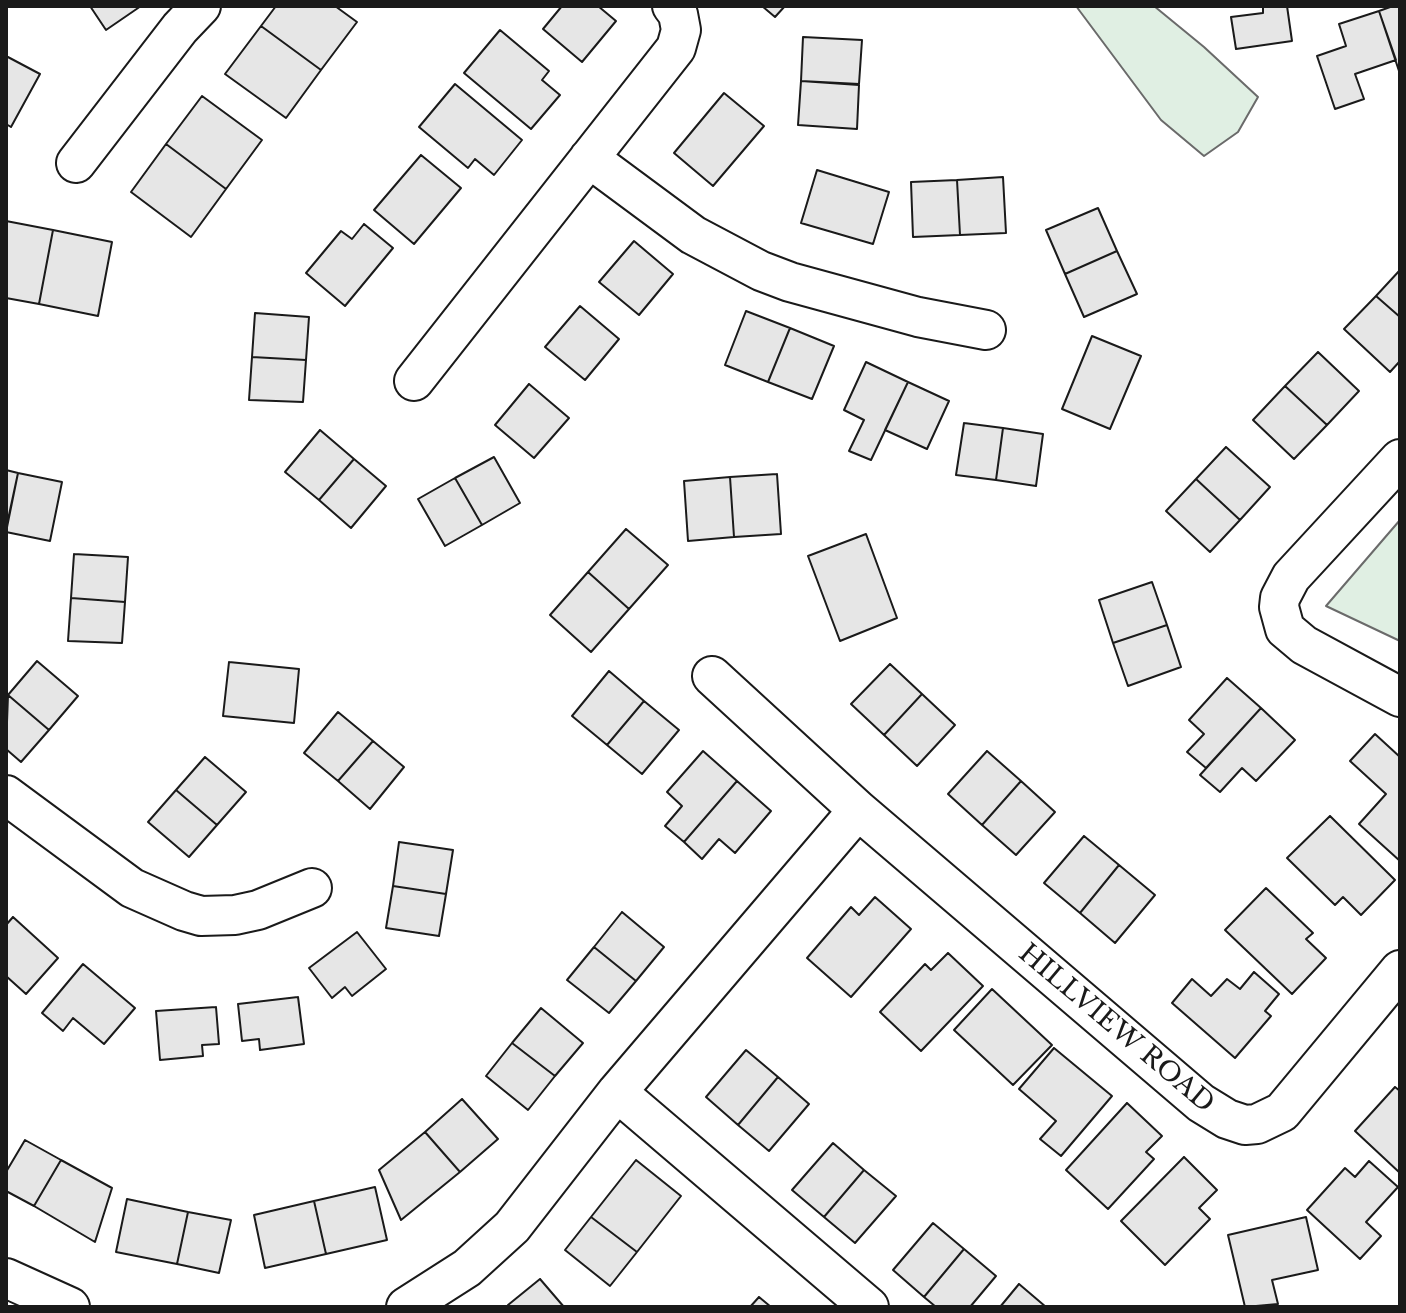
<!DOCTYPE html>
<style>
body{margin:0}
#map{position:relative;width:1406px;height:1313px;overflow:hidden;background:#fff;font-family:"Libre Baskerville",serif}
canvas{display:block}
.frame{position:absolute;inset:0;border:8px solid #1a1a1a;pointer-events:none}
</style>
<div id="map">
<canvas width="1406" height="1313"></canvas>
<div class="frame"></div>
</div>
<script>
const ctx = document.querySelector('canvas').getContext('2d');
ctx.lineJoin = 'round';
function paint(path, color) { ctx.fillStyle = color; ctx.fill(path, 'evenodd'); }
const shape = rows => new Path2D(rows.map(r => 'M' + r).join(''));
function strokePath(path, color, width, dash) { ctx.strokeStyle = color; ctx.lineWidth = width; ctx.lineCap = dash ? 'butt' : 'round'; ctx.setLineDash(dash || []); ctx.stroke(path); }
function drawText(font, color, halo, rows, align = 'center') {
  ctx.font = font + ' "Libre Baskerville",serif'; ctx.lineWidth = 6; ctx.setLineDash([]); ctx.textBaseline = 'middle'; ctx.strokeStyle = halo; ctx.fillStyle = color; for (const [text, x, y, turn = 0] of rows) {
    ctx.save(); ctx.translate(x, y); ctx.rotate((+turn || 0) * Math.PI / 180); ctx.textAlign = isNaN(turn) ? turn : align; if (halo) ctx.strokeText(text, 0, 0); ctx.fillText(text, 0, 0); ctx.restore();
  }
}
const green = shape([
 [1076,6,1154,6,1204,47,1258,97,1238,132,1204,156,1161,120,1076,6],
 [1400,520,1400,641,1326,606,1400,520]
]);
paint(green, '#e0efe3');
strokePath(green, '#6a6a6a', 2);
const building = shape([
 [90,6,141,6,106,30,90,6],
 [276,6,335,6,357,22,321,70,261,26,276,6],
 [562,6,598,6,616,21,582,62,543,29,562,6],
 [762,6,785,6,775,17,762,6],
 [1263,6,1287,6,1292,41,1236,49,1231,17,1263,13,1263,6],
 [1393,6,1400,6,1400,74,1379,11,1393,6],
 [1379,11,1396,60,1355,74,1364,99,1335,109,1317,56,1346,46,1339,24,1379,11],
 [261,26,321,70,286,118,225,74,261,26],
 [500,30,549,71,542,80,560,95,531,129,464,73,500,30],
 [803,37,862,40,859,84,801,81,803,37],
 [6,56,40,74,11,127,6,124,6,56],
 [801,81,859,85,857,129,798,125,801,81],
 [455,84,522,140,494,175,475,159,468,168,419,127,455,84],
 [724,93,764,126,713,186,674,153,724,93],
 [202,96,262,140,226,189,166,144,202,96],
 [166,144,226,189,191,237,131,192,166,144],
 [421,155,461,188,414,244,374,210,421,155],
 [817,170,889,192,873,244,801,223,817,170],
 [1003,177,1006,233,960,235,957,180,1003,177],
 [957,180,960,235,913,237,911,182,957,180],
 [1098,208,1117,251,1065,274,1046,230,1098,208],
 [6,221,53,230,39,304,6,298,6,221],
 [364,224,393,248,345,306,306,273,341,231,352,239,364,224],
 [53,230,112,242,98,316,39,304,53,230],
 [634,241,673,274,639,315,599,282,634,241],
 [1117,251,1137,294,1084,317,1065,274,1117,251],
 [1400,270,1400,317,1376,296,1400,270],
 [1376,296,1400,317,1400,361,1390,372,1344,329,1376,296],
 [580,306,619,339,585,380,545,347,580,306],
 [746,311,790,328,768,382,725,365,746,311],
 [255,313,309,317,306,360,252,357,255,313],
 [790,328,834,346,812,399,768,382,790,328],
 [1092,336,1141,356,1110,429,1062,409,1092,336],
 [1318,352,1359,391,1327,425,1285,386,1318,352],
 [252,357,306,360,303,402,249,400,252,357],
 [866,362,908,382,871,460,849,451,864,420,844,410,866,362],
 [908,382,949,401,927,449,885,430,908,382],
 [529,384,569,418,534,458,495,425,529,384],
 [1285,386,1327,425,1294,459,1253,420,1285,386],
 [964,423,1003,428,996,480,956,475,964,423],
 [1003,428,1043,434,1036,486,996,480,1003,428],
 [320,430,354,459,319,500,285,472,320,430],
 [1226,447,1270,487,1240,520,1196,479,1226,447],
 [494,457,520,503,482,525,455,478,494,457],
 [354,459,386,486,351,528,319,500,354,459],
 [6,470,18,473,6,529,6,470],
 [18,473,62,482,50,541,6,532,18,473],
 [777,474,781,534,734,537,730,477,777,474],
 [730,477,734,537,688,541,684,481,730,477],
 [455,478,482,525,445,546,418,499,455,478],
 [1196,479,1240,520,1210,552,1166,511,1196,479],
 [626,529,668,565,629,609,588,572,626,529],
 [866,534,897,618,840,641,808,556,866,534],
 [74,554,128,557,125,602,71,598,74,554],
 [588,572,629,609,591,652,550,615,588,572],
 [1152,582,1167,625,1113,643,1099,600,1152,582],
 [71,598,125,602,122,643,68,641,71,598],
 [1167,625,1181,667,1128,686,1113,643,1167,625],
 [37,661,78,696,49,730,8,695,37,661],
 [229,662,299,669,294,723,223,716,229,662],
 [890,664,922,694,884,735,851,704,890,664],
 [609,671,644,701,607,745,572,716,609,671],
 [1227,678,1261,708,1206,768,1187,752,1204,734,1189,720,1227,678],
 [922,694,955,725,917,766,884,735,922,694],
 [8,695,49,730,21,762,6,749,8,695],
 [644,701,679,730,642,774,607,745,644,701],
 [1261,708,1295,740,1256,781,1242,768,1220,792,1200,775,1261,708],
 [338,712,373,741,338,781,304,753,338,712],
 [1375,734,1400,757,1400,861,1359,824,1386,794,1350,761,1375,734],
 [373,741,404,767,370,809,338,781,373,741],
 [703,751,737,781,684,842,665,826,682,806,667,792,703,751],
 [987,751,1021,781,982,825,948,794,987,751],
 [205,757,246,792,217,825,176,790,205,757],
 [737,781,771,811,735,853,719,839,702,859,684,842,737,781],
 [1021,781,1055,812,1016,855,982,825,1021,781],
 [176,790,217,825,189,857,148,822,176,790],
 [1330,816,1395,880,1361,915,1343,897,1335,905,1287,858,1330,816],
 [1084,836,1119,865,1080,913,1044,883,1084,836],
 [399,842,453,850,446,894,393,886,399,842],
 [1119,865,1155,895,1115,943,1080,913,1119,865],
 [393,886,446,894,439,936,386,928,393,886],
 [1266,888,1313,933,1306,939,1326,958,1292,994,1225,930,1266,888],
 [875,897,911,929,851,997,807,958,851,907,859,915,875,897],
 [622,912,664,947,636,981,594,947,622,912],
 [13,917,58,958,26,994,6,976,6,925,13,917],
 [357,932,386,969,352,996,345,987,332,998,309,968,357,932],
 [594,947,636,981,609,1013,567,980,594,947],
 [948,953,983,986,921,1051,880,1012,925,964,931,970,948,953],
 [83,964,135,1008,104,1044,73,1018,63,1031,42,1013,83,964],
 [1254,972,1279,994,1265,1011,1271,1016,1235,1058,1172,1003,1192,979,1211,996,1227,979,1240,989,1254,972],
 [992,989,1052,1045,1013,1085,954,1030,992,989],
 [298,997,304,1044,260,1050,259,1039,242,1041,238,1004,298,997],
 [216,1007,219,1044,202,1045,203,1056,160,1060,156,1011,216,1007],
 [541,1008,583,1043,555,1076,512,1043,541,1008],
 [512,1043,555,1076,528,1110,486,1076,512,1043],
 [1054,1048,1112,1096,1061,1156,1040,1139,1056,1121,1019,1089,1054,1048],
 [746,1050,778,1077,738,1125,706,1097,746,1050],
 [778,1077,809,1104,769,1151,738,1125,778,1077],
 [1395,1087,1400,1091,1400,1173,1355,1131,1395,1087],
 [462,1099,498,1139,460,1172,425,1132,462,1099],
 [1127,1103,1162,1136,1146,1152,1154,1159,1108,1209,1066,1170,1127,1103],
 [425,1132,460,1172,401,1220,379,1170,425,1132],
 [25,1140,61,1160,34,1206,6,1191,6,1172,25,1140],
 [833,1143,864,1170,824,1217,792,1190,833,1143],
 [1184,1157,1217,1190,1199,1208,1210,1219,1165,1265,1121,1221,1184,1157],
 [61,1160,112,1188,95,1242,34,1206,61,1160],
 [636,1160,681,1196,637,1252,591,1217,636,1160],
 [1369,1161,1398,1187,1366,1222,1381,1236,1360,1259,1307,1210,1345,1168,1355,1177,1369,1161],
 [864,1170,896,1196,855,1243,824,1217,864,1170],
 [375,1187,387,1240,326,1254,314,1201,375,1187],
 [127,1199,188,1212,177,1264,116,1252,127,1199],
 [314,1201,326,1254,265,1268,254,1215,314,1201],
 [188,1212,231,1220,219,1273,177,1264,188,1212],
 [591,1217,637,1252,610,1286,565,1250,591,1217],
 [1306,1217,1318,1270,1272,1280,1278,1304,1245,1307,1228,1235,1306,1217],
 [933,1223,964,1249,924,1297,893,1270,933,1223],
 [964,1249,996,1276,970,1307,936,1307,924,1297,964,1249],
 [540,1279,564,1307,509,1307,508,1305,540,1279],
 [1019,1284,1046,1307,1000,1307,1019,1284],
 [759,1297,771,1307,750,1307,759,1297]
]);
paint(building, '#e6e6e6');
strokePath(building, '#1a1a1a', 2);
const street = shape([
 [589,158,693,235,761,271,790,282,918,317,986,330],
 [76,163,180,28,201,6],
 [414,381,676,48,681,30,678,14,672,6],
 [1400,459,1291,577,1280,598,1279,607,1285,629,1304,645,1400,697],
 [712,676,858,810,1201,1103,1227,1119,1245,1125,1257,1124,1282,1112,1400,970],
 [6,795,132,888,184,911,201,916,235,915,258,910,312,888],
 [617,1092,869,1307],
 [6,1278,70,1307],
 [406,1307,467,1268,512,1227,617,1092,858,810]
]);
strokePath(street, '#1a1a1a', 42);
strokePath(street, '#fff', 38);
drawText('26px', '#1a1a1a', '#fff', [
 ["HILLVIEW ROAD",1116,1029,40]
]);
</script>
